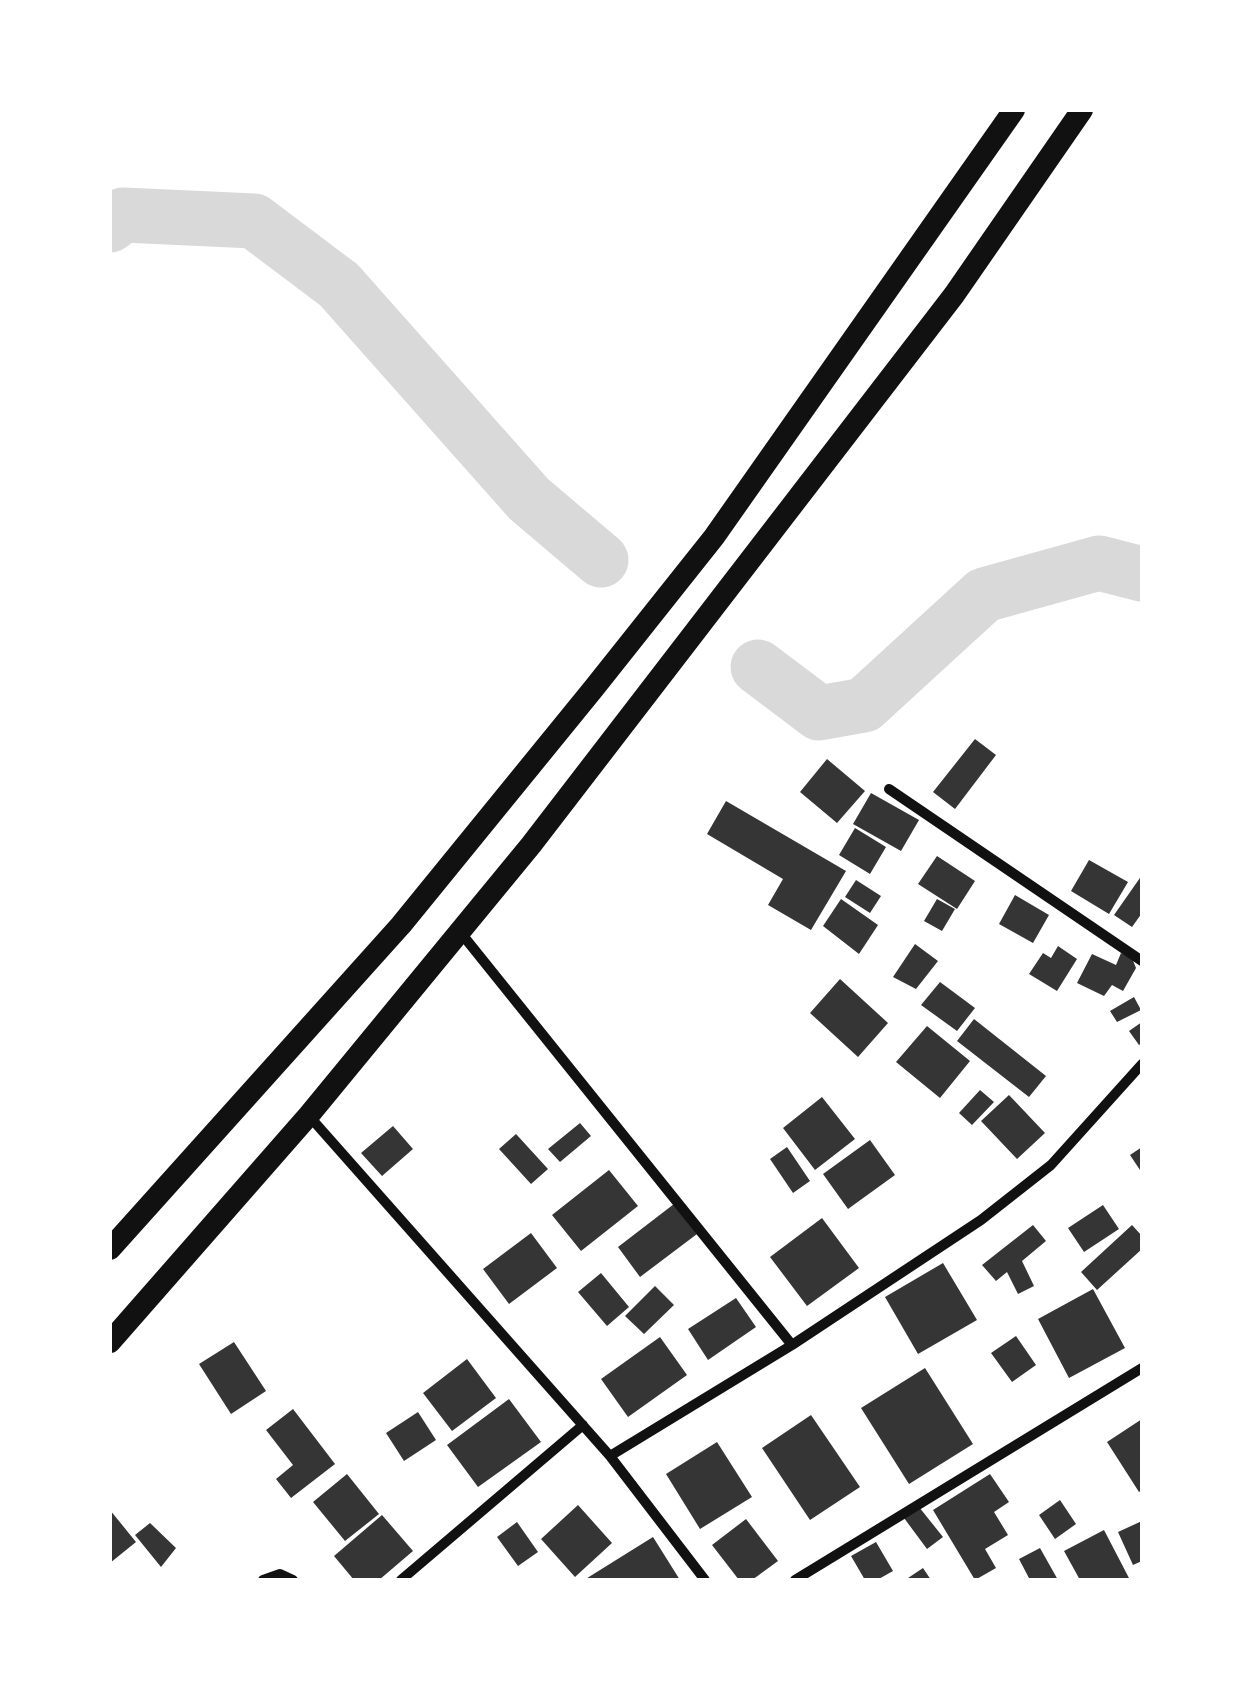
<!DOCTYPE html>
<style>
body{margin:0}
#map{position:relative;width:1252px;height:1690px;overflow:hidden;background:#fff;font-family:Merriweather,serif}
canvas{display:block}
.frame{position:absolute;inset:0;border:112px solid #fff;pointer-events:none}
</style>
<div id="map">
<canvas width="1252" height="1690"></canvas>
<div class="frame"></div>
</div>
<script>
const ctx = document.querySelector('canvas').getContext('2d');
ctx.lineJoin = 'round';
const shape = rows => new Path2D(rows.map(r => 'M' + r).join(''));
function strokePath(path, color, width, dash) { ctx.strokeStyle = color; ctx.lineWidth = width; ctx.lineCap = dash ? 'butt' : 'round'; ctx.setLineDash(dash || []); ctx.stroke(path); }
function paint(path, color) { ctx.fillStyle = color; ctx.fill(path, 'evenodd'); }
strokePath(shape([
 [110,225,123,215,254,221,339,285,529,499,601,560],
 [758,667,819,713,864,705,984,595,1099,563,1142,574]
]), '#d9d9d9', 55);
paint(shape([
 [975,739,996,755,955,809,933,792],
 [827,759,865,791,837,823,800,792],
 [871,793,919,820,901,851,853,824],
 [726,801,846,871,811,930,768,905,783,879,707,834],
 [855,828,886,847,870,874,839,855],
 [937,856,975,881,957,909,918,884],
 [1089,860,1128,882,1109,914,1071,891],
 [1142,875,1142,913,1132,927,1114,915],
 [856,880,881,896,870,913,845,897],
 [1015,895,1049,915,1033,943,999,924],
 [841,899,878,925,859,954,823,926],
 [937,899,955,909,942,931,924,921],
 [915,944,938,961,916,989,893,977],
 [1058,946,1077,959,1057,991,1029,974,1043,953,1051,958],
 [1121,953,1132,958,1136,968,1123,991,1112,985,1104,996,1077,983,1092,954,1116,965],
 [840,979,888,1023,858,1057,810,1013],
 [940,982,975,1008,957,1031,921,1005],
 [1134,997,1141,1010,1117,1022,1110,1011],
 [974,1019,1046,1076,1029,1097,957,1041],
 [1142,1022,1142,1043,1139,1045,1129,1031],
 [927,1026,970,1061,940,1098,896,1062],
 [980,1090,994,1102,972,1125,959,1113],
 [1009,1095,1045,1133,1017,1159,981,1121],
 [822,1097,855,1139,815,1170,783,1128],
 [580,1123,591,1136,560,1162,548,1149],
 [393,1126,413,1149,382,1176,361,1153],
 [516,1134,548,1169,531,1184,499,1149],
 [870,1140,895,1175,848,1209,823,1174],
 [787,1147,810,1181,793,1193,770,1159],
 [1142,1147,1142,1173,1130,1155],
 [609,1170,638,1206,581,1251,552,1215],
 [674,1204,697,1234,640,1277,618,1247],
 [1103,1205,1119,1229,1084,1252,1068,1228],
 [822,1218,859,1268,807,1306,770,1257],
 [1033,1225,1046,1241,1022,1261,1034,1286,1018,1294,1007,1272,996,1281,982,1265],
 [1132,1225,1142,1236,1142,1249,1097,1290,1081,1272],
 [531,1233,557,1268,509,1304,483,1269],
 [943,1263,977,1320,918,1354,885,1297],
 [601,1273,629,1307,607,1326,578,1292],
 [655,1286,674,1305,644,1334,625,1316],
 [1093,1289,1125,1348,1069,1378,1038,1319],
 [736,1298,756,1327,708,1360,688,1329],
 [1016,1336,1036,1365,1012,1382,991,1353],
 [660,1337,687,1375,628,1417,601,1379],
 [234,1342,266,1391,231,1414,199,1364],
 [467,1359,496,1398,452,1431,423,1393],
 [925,1368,973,1444,909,1484,861,1408],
 [509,1399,541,1442,478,1487,447,1445],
 [293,1409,335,1464,291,1498,276,1479,293,1465,266,1430],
 [418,1412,436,1440,404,1461,386,1433],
 [811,1415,860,1487,810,1520,762,1448],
 [1142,1419,1142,1490,1139,1492,1107,1442],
 [717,1442,752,1497,700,1529,666,1474],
 [347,1474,379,1514,345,1541,313,1502],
 [990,1474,1009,1502,994,1512,1008,1535,985,1549,996,1568,975,1580,933,1510],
 [1060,1500,1076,1524,1055,1539,1039,1515],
 [578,1505,612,1543,575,1577,541,1539],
 [919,1507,943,1537,927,1549,904,1518],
 [110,1510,136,1542,110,1563],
 [382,1515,413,1551,379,1580,354,1580,334,1556],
 [746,1519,778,1561,752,1580,739,1580,712,1545],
 [1142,1521,1142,1561,1133,1565,1118,1532],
 [517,1522,538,1552,518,1566,497,1537],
 [150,1523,176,1548,161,1567,135,1535],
 [1104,1530,1130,1580,1080,1580,1064,1551],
 [653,1537,680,1580,584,1580],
 [876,1542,893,1571,877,1580,865,1580,851,1556],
 [1040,1548,1058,1580,1030,1580,1019,1559],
 [923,1568,931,1580,905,1580]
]), '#353535');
strokePath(shape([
 [889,789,1142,961],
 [461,933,792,1345],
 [310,1117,610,1456,705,1580],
 [610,1456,792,1345,981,1220,1051,1165,1142,1064],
 [263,1580,280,1574,293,1580],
 [401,1580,583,1425],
 [795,1580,1142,1368]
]), '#111', 10);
strokePath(shape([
 [110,1249,401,925,594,688,714,537,1014,110],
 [110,1342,309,1115,531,845,954,295,1082,110]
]), '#111', 22);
</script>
